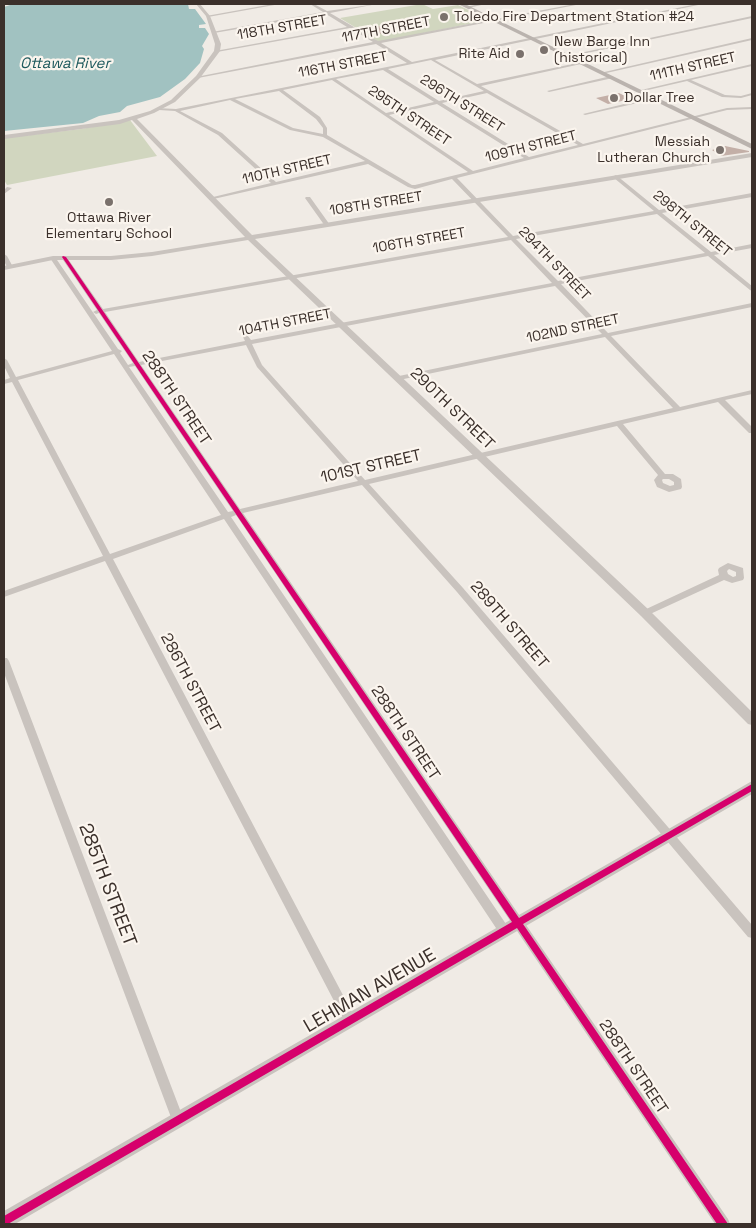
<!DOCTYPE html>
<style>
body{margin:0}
#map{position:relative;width:756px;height:1228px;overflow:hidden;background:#f0ebe5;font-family:"Space Grotesk",sans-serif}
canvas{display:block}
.frame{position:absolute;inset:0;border:5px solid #3b302b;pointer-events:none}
</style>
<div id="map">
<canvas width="756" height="1228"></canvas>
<div class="frame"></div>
</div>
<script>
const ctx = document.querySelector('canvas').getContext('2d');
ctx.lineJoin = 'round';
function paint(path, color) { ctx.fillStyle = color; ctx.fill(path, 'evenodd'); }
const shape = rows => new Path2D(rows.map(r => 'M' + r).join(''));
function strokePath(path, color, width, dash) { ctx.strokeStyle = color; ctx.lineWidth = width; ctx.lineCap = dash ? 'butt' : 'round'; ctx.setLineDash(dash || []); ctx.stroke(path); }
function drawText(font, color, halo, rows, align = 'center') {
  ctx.font = font + ' "Space Grotesk",sans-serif'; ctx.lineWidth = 4.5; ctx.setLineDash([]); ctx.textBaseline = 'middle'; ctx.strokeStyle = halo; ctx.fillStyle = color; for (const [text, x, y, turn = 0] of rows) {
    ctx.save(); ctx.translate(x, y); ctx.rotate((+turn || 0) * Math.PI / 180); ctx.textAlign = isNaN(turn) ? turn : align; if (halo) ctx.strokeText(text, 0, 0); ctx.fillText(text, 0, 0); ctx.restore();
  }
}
paint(shape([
 [422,4,433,9,458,5,489,20,379,42,340,18],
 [130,120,157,156,7,185,4,180,4,138,81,129]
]), '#d1d6bf');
paint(shape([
 [13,4,188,4,189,9,195,9,206,24,199,25,199,28,205,28,209,34,202,46,204,49,200,63,185,79,160,97,127,106,120,112,99,116,83,123,4,131,4,7]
]), '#a1c2c1');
paint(shape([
 [386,25,397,31,381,34,369,28],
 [619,93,631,99,608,104,596,98],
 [725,146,749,151,749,152,721,156,712,150]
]), '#c3afa7');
paint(shape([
 [273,4,280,4,208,17,206,16,273,4],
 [310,4,314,4,327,11,377,4,330,13,378,41,575,4,581,4,381,43,412,62,697,4,703,4,435,60,477,84,582,62,581,64,481,86,583,144,727,108,752,107,752,109,727,110,457,178,513,236,654,211,614,178,614,176,616,175,659,210,752,193,752,197,662,213,711,252,752,244,752,248,714,255,752,286,752,291,750,290,708,256,561,284,608,333,752,303,752,307,611,336,680,407,752,390,752,394,725,400,752,427,752,433,749,433,718,402,623,424,665,474,673,474,681,479,682,487,681,489,669,492,657,487,654,480,658,475,617,426,369,484,463,588,752,925,752,938,748,937,457,592,362,485,243,513,728,1219,730,1224,715,1224,236,515,231,517,510,930,508,934,504,936,500,934,224,519,113,559,354,1016,356,1020,354,1024,350,1026,346,1024,105,561,4,597,4,591,103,556,12,382,4,384,4,380,10,378,4,366,4,358,7,360,16,377,112,351,50,258,51,257,55,257,118,349,122,351,120,353,128,365,133,363,99,313,96,314,93,312,97,310,61,257,62,256,66,256,103,309,508,237,452,179,415,189,408,187,368,164,209,200,209,198,271,183,218,135,175,111,159,110,157,108,176,109,407,63,376,44,198,78,196,77,373,42,350,28,217,52,215,51,347,27,326,14,214,33,212,32,323,12,310,4],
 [431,60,484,91,439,101,388,69,431,60],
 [383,70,434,102,386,113,336,79,383,70],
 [332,80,468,172,415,185,412,185,327,135,327,128,320,117,283,90,332,80],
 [279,91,316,119,323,128,323,134,293,128,235,99,279,91],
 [487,93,578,145,529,157,442,103,487,93],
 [230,100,290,130,323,137,365,161,276,182,222,133,180,111,230,100],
 [437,104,524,158,473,171,389,115,437,104],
 [657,214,705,253,558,281,516,239,657,214],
 [511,240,552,283,251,340,248,336,246,335,243,337,245,341,139,362,105,312,511,240],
 [555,286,602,334,399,376,396,378,399,380,605,337,673,408,365,480,262,365,252,344,555,286],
 [246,345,257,367,358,481,240,509,141,365,246,345],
 [114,354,221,515,110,554,18,380,114,354],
 [135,366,233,511,228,512,129,367,135,366],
 [663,479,669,479,674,482,674,485,670,486,663,483,662,480,663,479],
 [479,4,486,4,468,8,466,7,479,4],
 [752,16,752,18,568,57,566,56,752,16],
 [752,38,752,40,602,74,600,73,752,38],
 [752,64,752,66,691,80,725,95,741,96,752,93,752,95,741,98,722,97,687,81,639,92,637,91,752,64],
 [611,76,613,78,549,92,547,91,611,76],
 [653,97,655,99,585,115,583,114,653,97],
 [7,187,12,188,4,194,4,190,7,187],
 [306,197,310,197,330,225,329,226,325,226,305,198,306,197],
 [4,254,7,256,13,267,12,268,7,267,4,261,4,254],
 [728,563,743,568,744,578,743,580,732,583,724,580,648,615,642,615,641,613,642,611,719,575,718,570,719,568,728,563],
 [729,569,736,572,736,576,733,577,728,574,727,571,729,569],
 [4,658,7,658,9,661,184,1120,183,1125,178,1126,173,1125,172,1120,4,673,4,658]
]), '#c9c3be');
paint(shape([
 [196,4,200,4,210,16,221,44,220,51,200,78,175,102,154,113,137,119,252,235,752,153,752,157,255,239,649,610,752,712,752,725,748,724,641,616,248,240,152,256,111,260,53,260,4,270,4,266,53,256,111,256,152,252,245,237,132,120,120,124,4,139,4,135,119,120,150,111,171,100,196,76,214,51,215,44,206,16,196,4],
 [752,781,752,794,15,1224,4,1224,4,1211,752,781]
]), '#c9c3be');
paint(shape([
 [458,4,465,4,752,144,752,149,458,4]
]), '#bab3ae');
paint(shape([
 [63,256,66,257,519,918,752,784,752,791,523,924,726,1221,728,1224,717,1224,517,928,8,1224,4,1224,4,1216,512,922,62,257,63,256]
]), '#d6006c');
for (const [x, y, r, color] of [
 [444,17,5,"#7a716c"],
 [544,50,5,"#7a716c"],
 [520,54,5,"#7a716c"],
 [614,98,5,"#7a716c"],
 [720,150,5,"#7a716c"],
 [109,202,5,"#7a716c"]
]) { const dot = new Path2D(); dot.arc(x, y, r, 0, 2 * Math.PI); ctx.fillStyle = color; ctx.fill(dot); strokePath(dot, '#fbf5ee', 2); }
drawText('14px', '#3b302b', '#fbf5ee', [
 ["Toledo Fire Department Station #24",454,17],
 ["New Barge Inn",554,42],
 ["(historical)",554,58],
 ["Rite Aid",510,54,"right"],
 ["Dollar Tree",624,98],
 ["Messiah",710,142,"right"],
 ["Lutheran Church",710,158,"right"],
 ["Ottawa River",109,218,"center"],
 ["Elementary School",109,234,"center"]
], 'left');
drawText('14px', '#3b302b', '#fbf5ee', [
 ["118TH STREET",282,28,-10],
 ["117TH STREET",386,30,-11],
 ["116TH STREET",343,65,-11],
 ["111TH STREET",693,67,-13],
 ["296TH STREET",462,104,32],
 ["295TH STREET",409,116,34],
 ["109TH STREET",531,147,-14],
 ["110TH STREET",287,170,-13],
 ["108TH STREET",376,204,-9],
 ["298TH STREET",692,224,39],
 ["106TH STREET",419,241,-10],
 ["294TH STREET",554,264,46],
 ["104TH STREET",285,323,-11],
 ["102ND STREET",573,329,-12]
]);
drawText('italic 15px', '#1f5a5e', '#fbf5ee', [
 ["Ottawa River",65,64]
]);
drawText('16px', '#3b302b', '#fbf5ee', [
 ["288TH STREET",176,398,56],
 ["290TH STREET",452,409,44],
 ["101ST STREET",371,467,-13],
 ["289TH STREET",509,625,49],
 ["286TH STREET",190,683,62],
 ["288TH STREET",405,733,56],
 ["288TH STREET",633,1067,56]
]);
drawText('19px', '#3b302b', '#fbf5ee', [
 ["285TH STREET",107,885,69],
 ["LEHMAN AVENUE",370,991,-30]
]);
</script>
